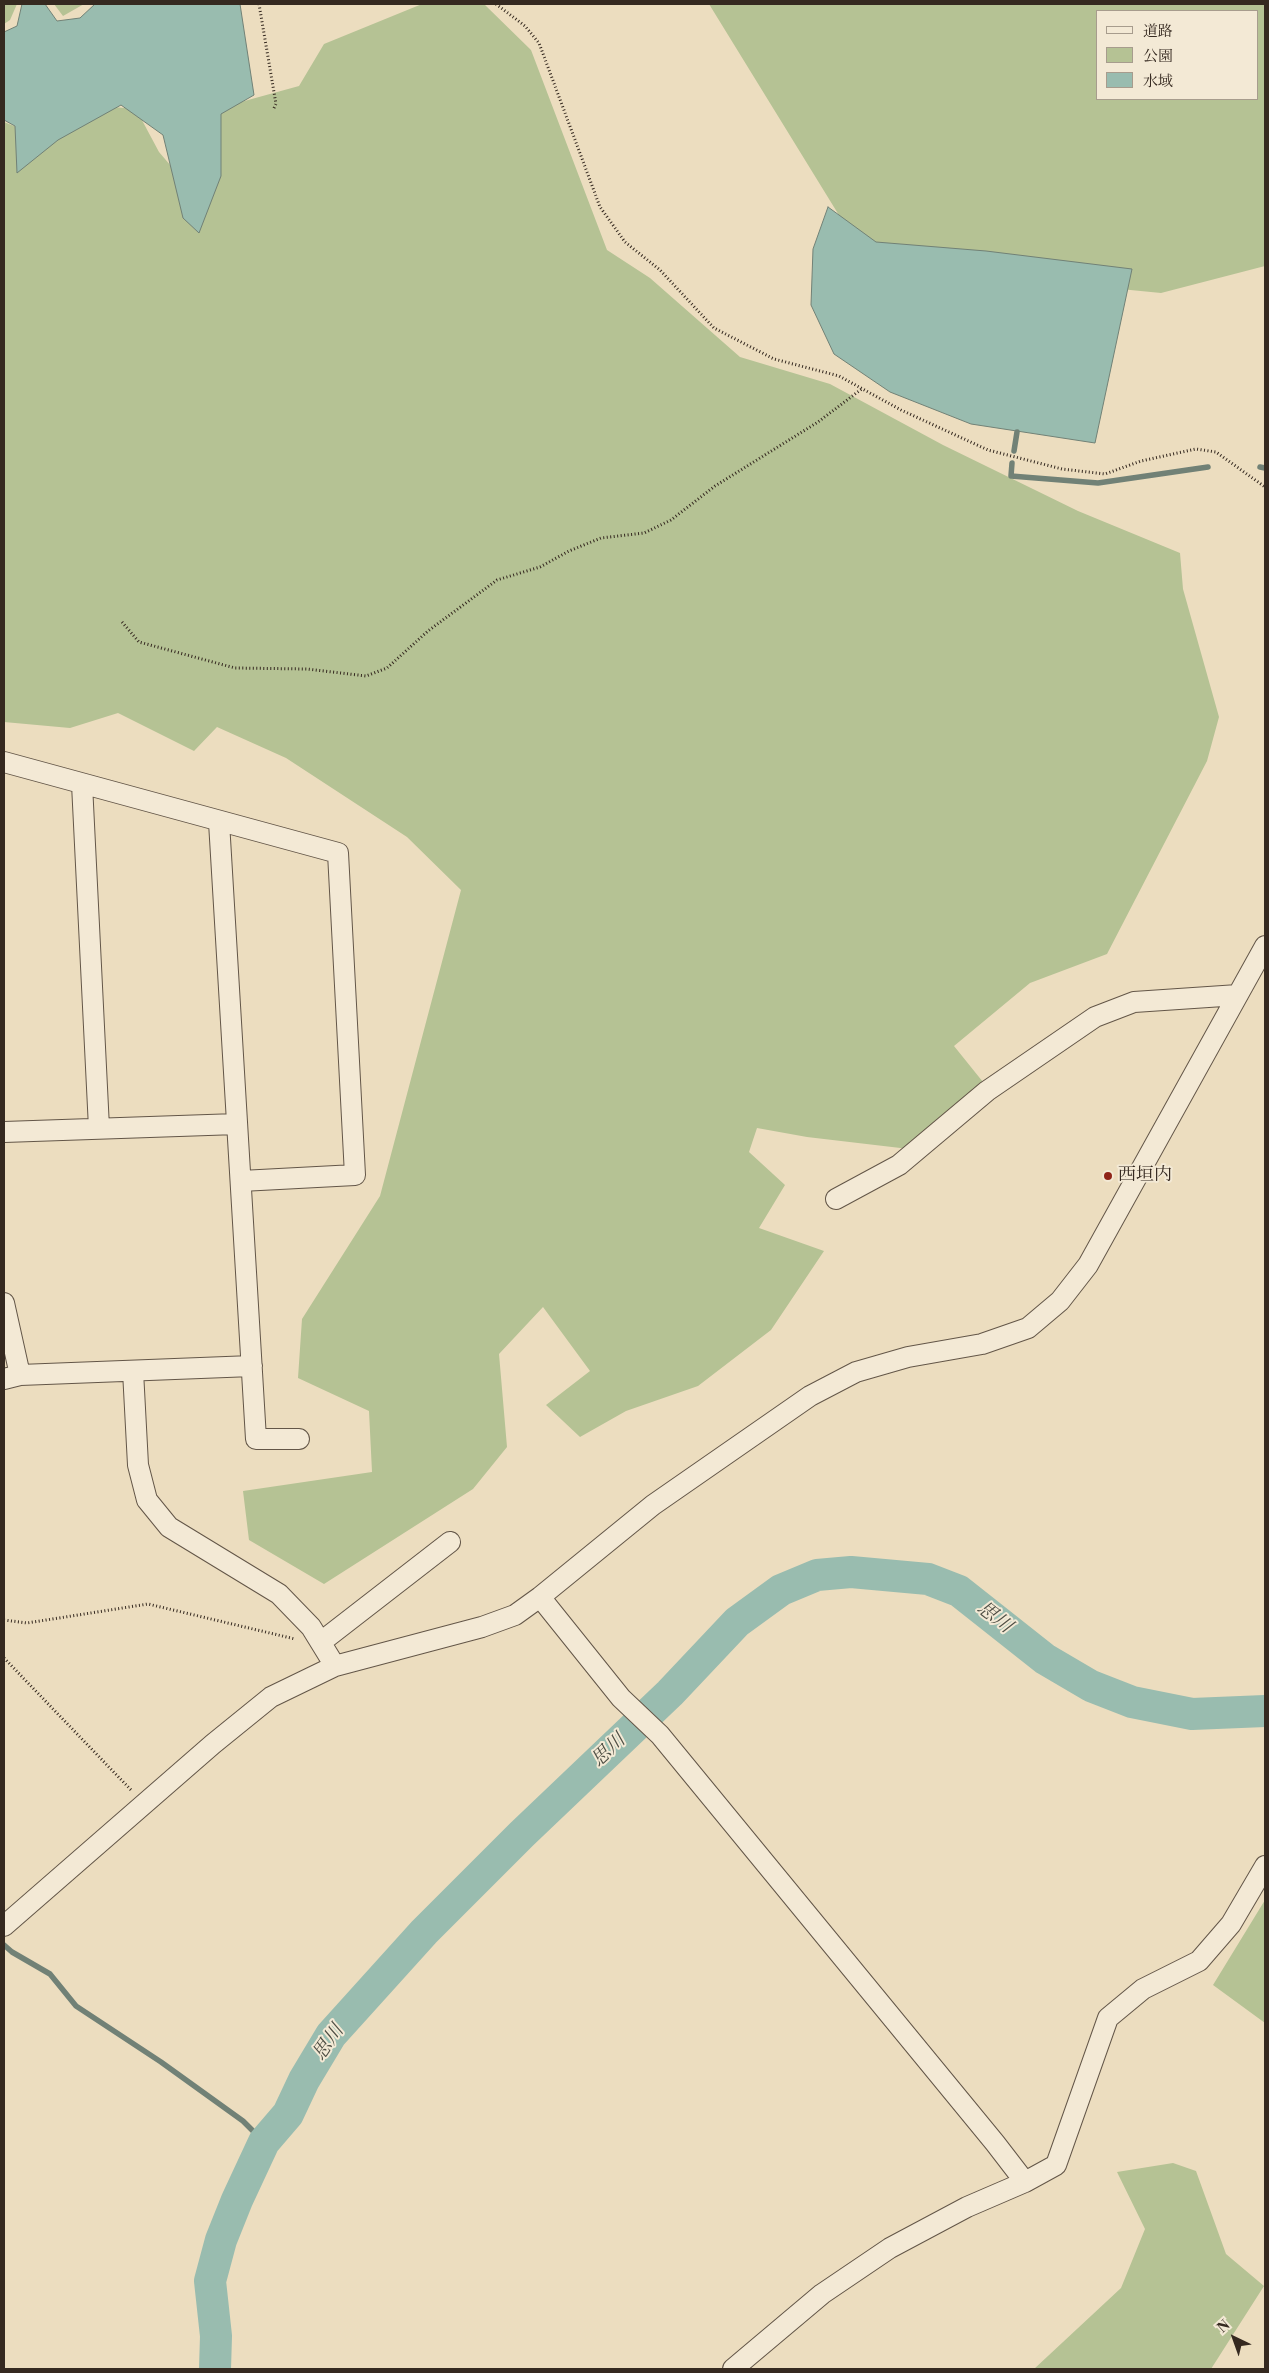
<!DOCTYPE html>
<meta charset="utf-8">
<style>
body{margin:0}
#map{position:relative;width:1269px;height:2373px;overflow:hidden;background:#ecddbf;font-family:"Libre Bodoni","Noto Serif JP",serif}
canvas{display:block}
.frame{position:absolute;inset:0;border:5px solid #352920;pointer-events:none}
.legend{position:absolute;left:1096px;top:10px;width:162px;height:90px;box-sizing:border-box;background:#f3e9d5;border:1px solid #a79c8d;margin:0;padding:6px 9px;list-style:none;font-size:15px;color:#352920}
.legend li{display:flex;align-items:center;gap:10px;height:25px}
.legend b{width:25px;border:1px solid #a79c8d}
.north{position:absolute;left:1209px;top:2313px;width:50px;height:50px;-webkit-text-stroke:4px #f3e9d5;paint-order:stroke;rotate:318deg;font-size:14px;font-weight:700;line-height:20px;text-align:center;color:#352920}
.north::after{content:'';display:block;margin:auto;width:18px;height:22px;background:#352920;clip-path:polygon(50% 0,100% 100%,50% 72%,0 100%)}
</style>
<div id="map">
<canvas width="1269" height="2373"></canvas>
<div class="frame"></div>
<ul class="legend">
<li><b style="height:6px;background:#f3e9d5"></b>道路</li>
<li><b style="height:14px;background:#b5c294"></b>公園</li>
<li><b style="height:14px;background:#99bcaf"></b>水域</li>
</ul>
<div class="north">N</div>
</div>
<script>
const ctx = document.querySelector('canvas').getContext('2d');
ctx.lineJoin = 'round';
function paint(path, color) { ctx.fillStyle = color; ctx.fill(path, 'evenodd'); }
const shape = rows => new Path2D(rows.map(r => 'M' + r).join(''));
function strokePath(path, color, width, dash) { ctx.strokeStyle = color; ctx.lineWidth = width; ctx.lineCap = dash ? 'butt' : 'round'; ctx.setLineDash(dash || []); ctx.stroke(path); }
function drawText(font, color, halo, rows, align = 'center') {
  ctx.font = font + ' "Libre Bodoni","Noto Serif JP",serif'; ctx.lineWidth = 4; ctx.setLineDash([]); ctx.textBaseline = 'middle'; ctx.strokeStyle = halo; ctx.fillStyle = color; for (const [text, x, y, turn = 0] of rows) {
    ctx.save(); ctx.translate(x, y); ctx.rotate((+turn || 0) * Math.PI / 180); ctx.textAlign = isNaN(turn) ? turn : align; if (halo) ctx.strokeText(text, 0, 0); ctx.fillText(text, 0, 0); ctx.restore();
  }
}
paint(shape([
 [4,4,17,4,10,20,4,24],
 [54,4,84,4,63,16],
 [422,4,484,4,531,50,607,250,650,278,740,357,830,384,943,445,1078,511,1180,553,1183,589,1219,717,1207,761,1107,954,1030,983,954,1046,983,1082,909,1149,807,1137,757,1128,749,1152,785,1185,759,1228,824,1251,771,1330,698,1386,626,1411,580,1437,546,1405,590,1371,543,1307,499,1354,507,1447,473,1489,324,1584,249,1540,243,1491,372,1472,369,1411,298,1378,302,1319,380,1196,461,890,407,837,286,758,217,727,194,751,118,713,70,728,4,722,4,122,29,132,102,106,136,109,159,152,195,194,219,108,299,86,324,44],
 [709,4,1265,4,1265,266,1161,293,927,270,853,238],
 [1098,11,1258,11,1258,99,1098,99],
 [1265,1900,1265,2023,1213,1985],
 [1173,2163,1196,2171,1226,2254,1264,2286,1211,2369,1034,2369,1121,2288,1145,2229,1117,2172]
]), '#b5c294');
const water = shape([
 [22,4,45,4,57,21,80,18,95,4,240,4,254,95,221,114,221,176,199,233,183,218,163,135,121,105,58,140,17,173,15,126,4,120,4,32,17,26,22,4],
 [828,207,876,242,986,251,1132,269,1095,443,971,424,890,392,834,354,811,305,813,249,828,207]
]);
paint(water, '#99bcaf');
strokePath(water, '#718176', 1);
strokePath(shape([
 [1014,451,1017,432],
 [1012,463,1011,476,1098,483,1208,467],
 [1260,467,1265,468],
 [4,1945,12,1952,50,1974,76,2006,161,2062,243,2121,264,2142]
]), '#718176', 5.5);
strokePath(shape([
 [215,2369,216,2336,210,2281,221,2240,237,2200,264,2142,288,2114,304,2080,331,2035,424,1932,522,1834,670,1693,737,1622,781,1590,817,1575,851,1572,928,1579,959,1591,1045,1659,1091,1686,1132,1702,1192,1714,1265,1711]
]), '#99bcaf', 32);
const minor = shape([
 [4,762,338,853,355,1175,241,1181],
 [82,784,99,1128],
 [219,822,256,1439,299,1439],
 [4,1132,237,1124],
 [836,1199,899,1165,987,1091,1095,1017,1134,1002,1238,995],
 [4,1303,20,1375],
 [133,1371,138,1465,147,1500,169,1527,279,1594,311,1627,335,1666],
 [4,1379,20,1375,252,1366],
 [540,1597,621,1698,660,1735,995,2143,1025,2182],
 [321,1642,450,1542],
 [4,1926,213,1744,271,1697,335,1666,482,1627,515,1615,540,1597,653,1505,810,1396,856,1372,908,1357,982,1344,1028,1328,1060,1301,1088,1265,1265,946],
 [733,2369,822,2294,890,2248,967,2207,1025,2182,1056,2165,1108,2018,1143,1989,1199,1961,1231,1924,1265,1866]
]);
strokePath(minor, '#635648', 22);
strokePath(shape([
 [259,4,276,104,273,110],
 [496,4,525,26,539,43,600,207,625,242,660,270,714,328,774,359,839,376,901,410,988,450,1062,469,1105,474,1141,461,1196,449,1216,452,1265,487],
 [122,622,139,642,235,668,307,669,366,676,387,668,428,631,497,580,540,567,569,551,601,538,644,533,671,520,715,486,818,422,863,388],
 [4,1620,27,1623,148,1604,295,1639],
 [4,1658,132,1791]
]), '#352920', 3, [1, 2.5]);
strokePath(minor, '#f3e9d5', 20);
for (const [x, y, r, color] of [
 [1108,1176,5,"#8f2418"]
]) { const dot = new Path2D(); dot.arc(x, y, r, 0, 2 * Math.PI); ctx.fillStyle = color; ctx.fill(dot); strokePath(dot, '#f3e9d5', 2); }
drawText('18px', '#352920', '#f3e9d5', [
 ["西垣内",1118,1176]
], 'left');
drawText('italic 19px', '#4e4e44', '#f3e9d5', [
 ["思川",994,1618,38],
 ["思川",609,1751,-43],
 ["思川",329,2043,-55]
]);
</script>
